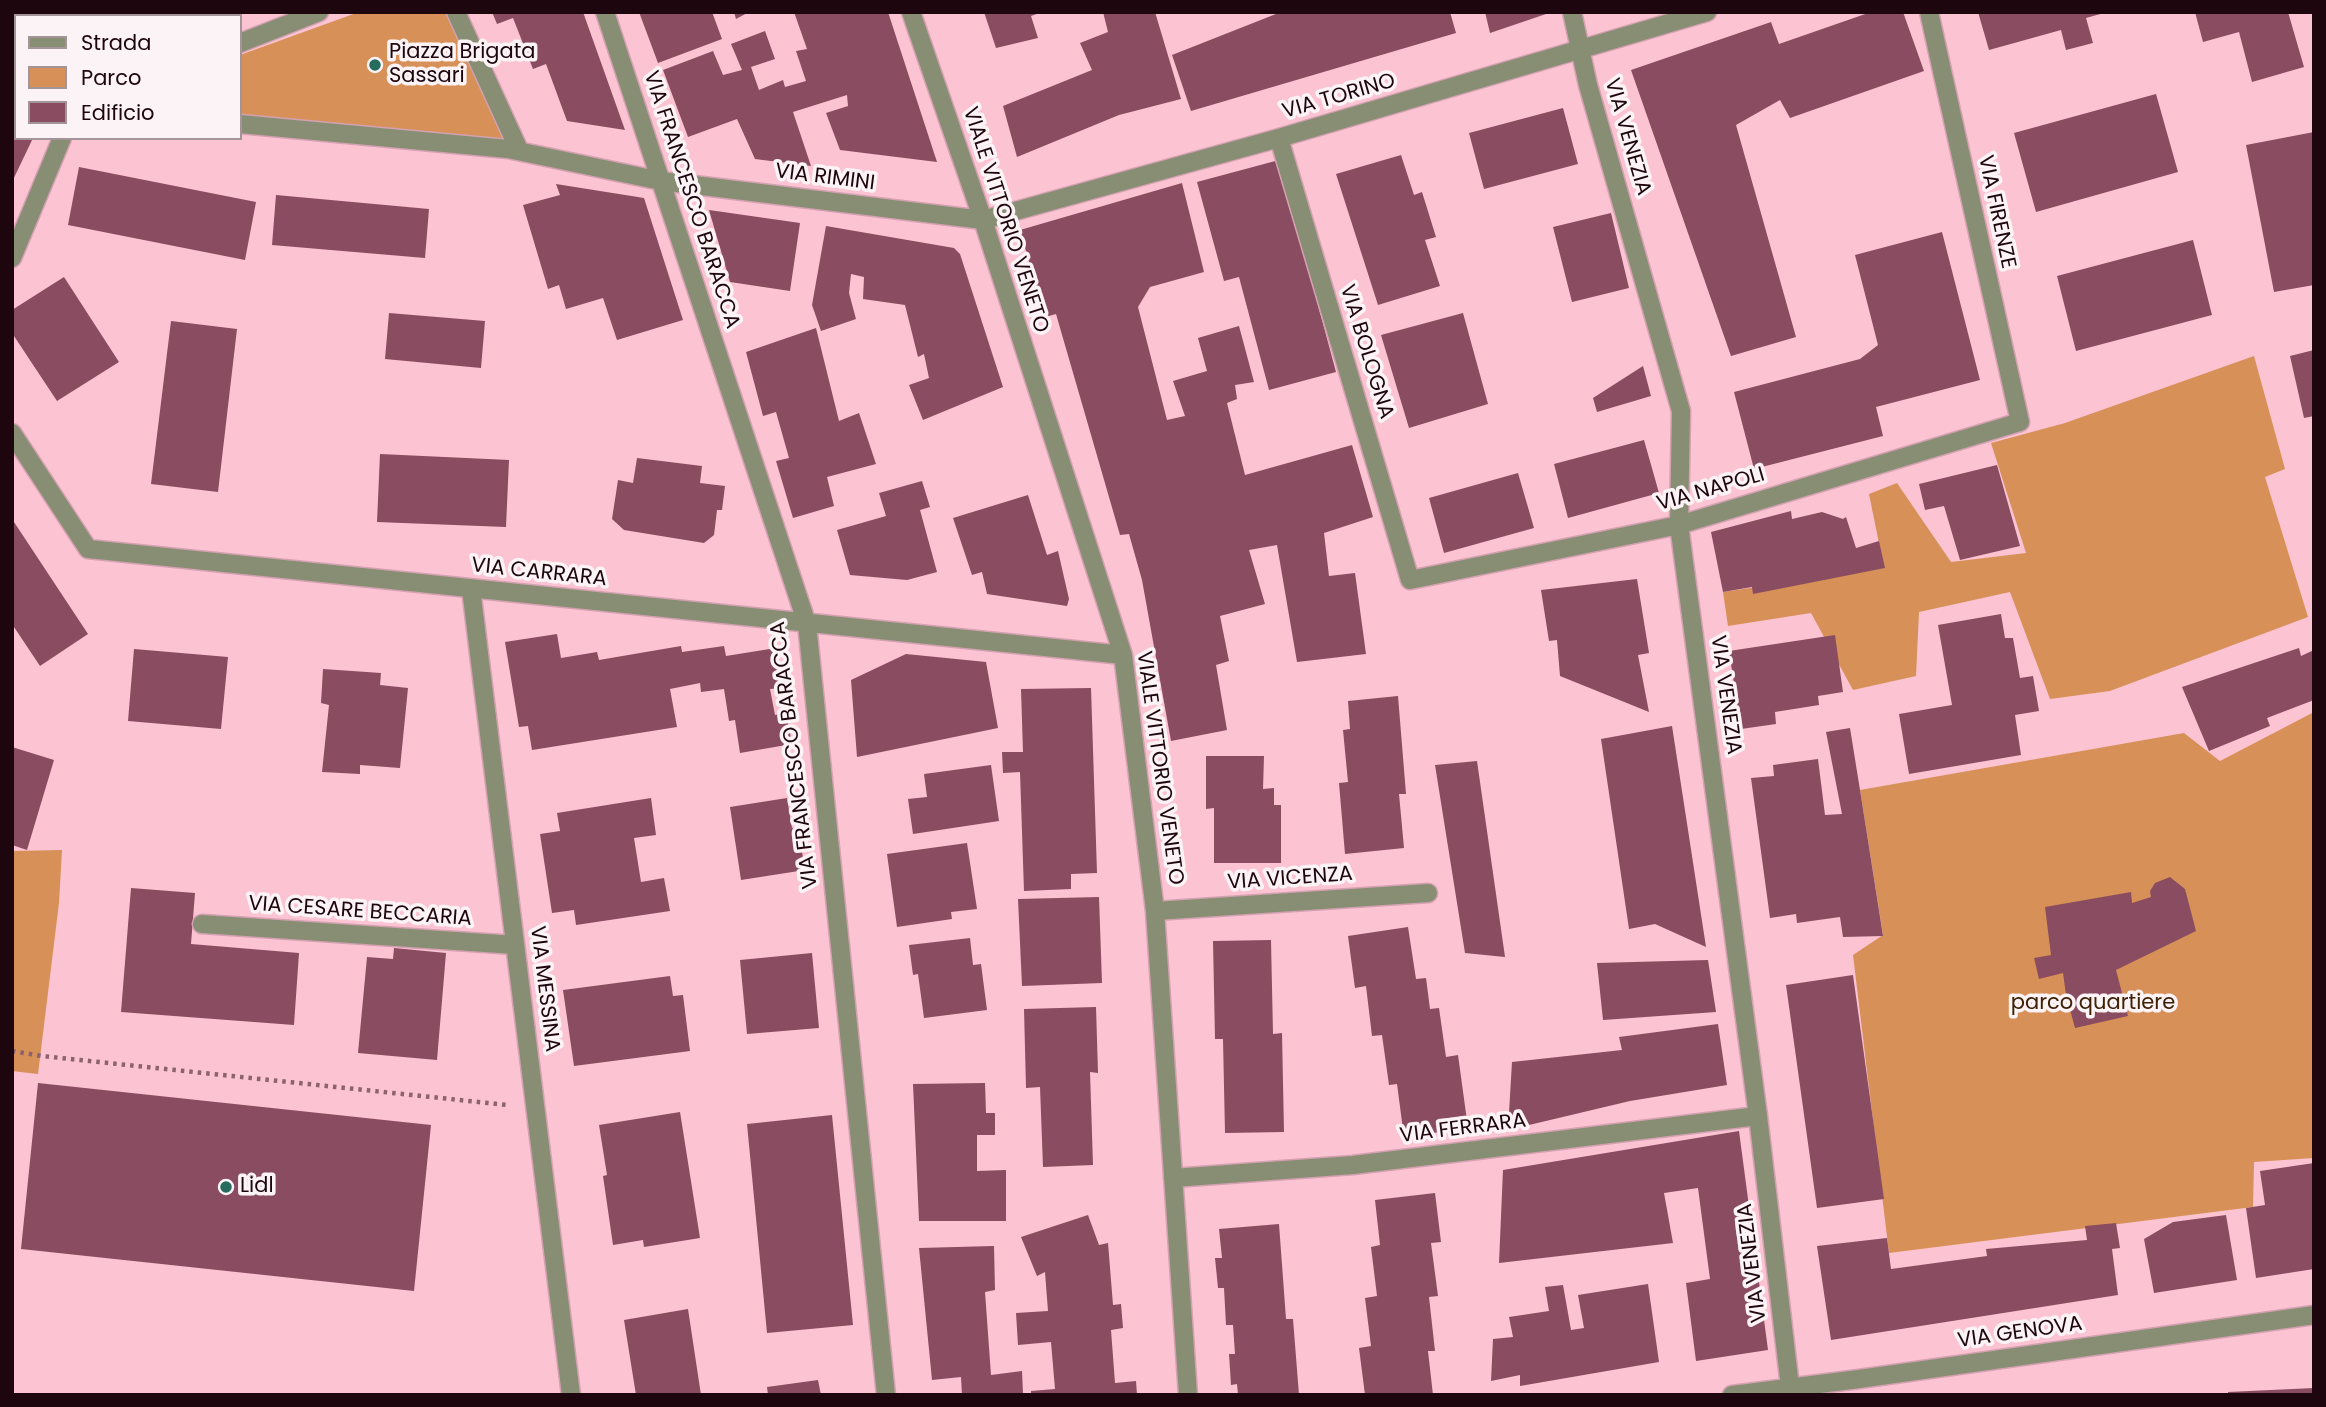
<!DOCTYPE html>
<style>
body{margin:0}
#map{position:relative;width:2326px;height:1407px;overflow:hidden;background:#fcc3d3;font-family:Poppins,sans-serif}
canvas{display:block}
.frame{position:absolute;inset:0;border:14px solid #1d060e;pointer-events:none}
.legend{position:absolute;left:14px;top:14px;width:228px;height:126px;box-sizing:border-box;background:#fbf3f5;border:2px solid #a29499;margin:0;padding:9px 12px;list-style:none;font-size:21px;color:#1d060e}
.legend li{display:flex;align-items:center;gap:14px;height:35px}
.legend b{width:35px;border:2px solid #a29499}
</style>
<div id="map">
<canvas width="2326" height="1407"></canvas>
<div class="frame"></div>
<ul class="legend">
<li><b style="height:9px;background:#878e74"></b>Strada</li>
<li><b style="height:19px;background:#d79158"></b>Parco</li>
<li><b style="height:19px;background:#894c60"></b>Edificio</li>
</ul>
</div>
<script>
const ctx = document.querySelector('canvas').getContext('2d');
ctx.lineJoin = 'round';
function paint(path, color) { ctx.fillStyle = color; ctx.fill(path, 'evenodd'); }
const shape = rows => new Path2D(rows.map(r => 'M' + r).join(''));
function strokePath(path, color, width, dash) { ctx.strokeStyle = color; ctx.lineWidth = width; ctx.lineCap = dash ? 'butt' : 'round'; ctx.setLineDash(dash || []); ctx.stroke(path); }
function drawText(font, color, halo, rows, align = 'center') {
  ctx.font = font + ' Poppins,sans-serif'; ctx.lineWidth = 7; ctx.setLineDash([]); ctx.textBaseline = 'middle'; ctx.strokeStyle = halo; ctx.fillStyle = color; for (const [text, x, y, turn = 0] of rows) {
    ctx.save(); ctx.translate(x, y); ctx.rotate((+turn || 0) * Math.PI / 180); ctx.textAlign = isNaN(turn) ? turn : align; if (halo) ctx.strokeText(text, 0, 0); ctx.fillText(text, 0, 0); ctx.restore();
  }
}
paint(shape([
 [359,12,446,12,505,143,240,118,240,55],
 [2254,356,2285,469,2265,477,2308,617,2110,691,2050,699,2010,592,1919,612,1916,676,1853,690,1811,613,1728,626,1723,592,1884,568,1869,494,1897,483,1951,562,2026,553,1991,443,2065,423],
 [2314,712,2314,1158,2254,1162,2253,1207,1889,1253,1853,955,1883,935,1860,790,2184,733,2220,761],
 [62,850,59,903,38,1074,12,1071,12,851]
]), '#d79158');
paint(shape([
 [19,12,63,12,70,16,17,16],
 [492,12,583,12,625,130,567,121,546,64,533,69,513,18,497,24],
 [639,12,712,12,722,39,658,63],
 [734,12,749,12,736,19],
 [794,12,888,12,937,162,840,150,826,113,848,106,847,95,793,112,811,166,755,159,737,119,688,137,663,70,713,51,723,75,742,70,731,44,765,31,775,59,751,67,759,90,783,80,785,87,806,81,796,51,807,49],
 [984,12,1042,12,1031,16,1038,38,996,48],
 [1103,12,1155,12,1181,99,1119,115,1017,157,1003,106,1092,70,1080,43,1108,32],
 [1281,12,1450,12,1456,33,1191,111,1172,55],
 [1485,12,1548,12,1549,13,1490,33],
 [1871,12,1903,12,1924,71,1790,118,1780,100,1736,125,1796,337,1731,356,1631,70,1771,22,1779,44],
 [1978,12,2104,12,2104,13,2086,18,2093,43,2066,50,2061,30,1989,50],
 [2195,12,2288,12,2304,67,2252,82,2239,32,2203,42],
 [16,18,16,61,12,60,12,25],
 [2156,94,2178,172,2036,212,2014,133],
 [1563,108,1578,164,1484,189,1469,133],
 [12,124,16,126,16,138,33,138,12,182],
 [2314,132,2314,285,2274,292,2246,145],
 [1401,155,1414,195,1422,192,1436,237,1425,240,1440,286,1378,305,1336,174],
 [1279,160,1336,372,1269,390,1239,277,1224,281,1197,182],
 [79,167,256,202,245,260,68,225],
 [1182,183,1204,272,1150,287,1138,307,1167,420,1185,416,1173,381,1207,371,1198,338,1239,326,1254,382,1235,385,1237,399,1227,403,1245,475,1352,445,1373,517,1324,533,1329,576,1355,573,1366,654,1297,662,1277,545,1249,550,1265,604,1220,616,1229,661,1216,665,1227,730,1171,741,1142,580,1129,534,1120,535,1056,314,1045,317,1020,230],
 [556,184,644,198,683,320,617,340,603,298,566,309,559,285,548,289,523,205,560,195],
 [276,195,429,209,425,258,272,245],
 [709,210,800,223,790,291,730,282],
 [1611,213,1629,288,1572,302,1553,227],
 [826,226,954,248,960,254,1003,387,923,420,909,385,929,378,924,354,918,357,905,305,863,299,864,277,851,274,849,293,856,319,821,331,812,305],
 [1942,232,1980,380,1876,407,1883,436,1754,469,1734,392,1860,359,1878,345,1855,255],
 [2193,240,2212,315,2076,351,2057,276],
 [64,277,119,362,57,401,12,333,12,310],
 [389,313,485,321,481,368,385,359],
 [1463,313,1488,404,1409,428,1381,335],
 [171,321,237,329,218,492,151,484],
 [816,328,839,421,859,413,876,464,827,477,834,506,793,518,776,461,789,458,776,412,763,416,746,352],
 [2314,350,2314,416,2304,418,2290,356],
 [1643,366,1651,396,1597,412,1593,398],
 [1644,440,1659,493,1568,518,1554,464],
 [380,454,509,460,506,527,377,522],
 [637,458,702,466,700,483,725,486,722,510,717,510,714,535,704,543,624,530,612,519,618,480,633,483],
 [1997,465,2020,546,1960,560,1944,506,1925,510,1919,484],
 [1518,473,1534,528,1444,553,1429,498],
 [922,481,930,507,920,510,937,572,907,580,850,575,837,530,886,516,879,493],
 [1028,495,1047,555,1058,551,1069,599,1067,606,987,594,982,572,972,575,953,518],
 [1791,511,1792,519,1822,512,1843,519,1846,517,1856,548,1879,541,1885,568,1753,594,1752,587,1723,592,1711,532],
 [12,519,88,634,40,666,12,624],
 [1637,579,1649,653,1638,655,1649,712,1560,676,1557,640,1549,641,1541,590],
 [2001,614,2005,638,2013,638,2020,678,2033,676,2039,711,2015,715,2021,755,1909,774,1899,714,1952,705,1938,625],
 [557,634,561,658,597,652,599,660,681,646,682,652,724,646,726,656,776,648,782,688,770,689,775,715,786,713,792,744,740,753,735,720,729,721,724,689,701,692,700,683,670,689,677,727,532,750,528,726,519,727,505,642],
 [1835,635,1843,692,1818,696,1819,705,1775,712,1776,724,1741,729,1729,651],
 [2299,648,2301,656,2314,650,2314,700,2267,718,2270,726,2209,751,2182,687],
 [134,649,228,657,221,729,128,721],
 [906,654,986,662,998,728,857,757,851,680],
 [323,669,381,673,380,685,408,688,400,768,360,765,360,774,322,772,329,705,321,703],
 [1091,688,1097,873,1071,874,1071,889,1024,891,1020,772,1003,773,1002,752,1023,752,1021,689],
 [1398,696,1406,794,1399,794,1404,848,1345,854,1339,783,1348,782,1343,730,1350,729,1348,701],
 [1672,726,1706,947,1655,924,1629,929,1601,739],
 [1850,728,1860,790,1883,936,1843,937,1840,917,1797,923,1796,914,1770,918,1751,778,1774,776,1773,765,1818,759,1825,815,1842,814,1826,732],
 [12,747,54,760,27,850,12,845],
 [1206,756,1264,756,1263,789,1274,788,1274,805,1281,805,1281,863,1214,863,1214,808,1206,809],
 [1477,761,1505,957,1465,953,1435,765],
 [991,765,999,821,913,834,908,799,927,797,924,774],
 [651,798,656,835,634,838,641,882,664,878,670,911,576,925,574,910,552,913,540,834,560,831,557,813],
 [787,798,792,828,798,827,805,870,741,880,730,807],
 [967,843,977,909,951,912,952,919,897,927,887,854],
 [2170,877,2185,889,2196,931,2116,970,2128,1016,2075,1028,2066,995,2063,973,2039,979,2034,958,2051,955,2045,907,2131,892,2132,903,2151,897,2150,891,2155,883],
 [131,888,195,893,191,944,299,953,294,1025,121,1012],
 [1099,897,1102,983,1022,986,1018,899],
 [1408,927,1416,979,1426,978,1430,1009,1439,1008,1446,1057,1458,1055,1468,1128,1404,1137,1397,1084,1389,1085,1382,1035,1372,1036,1366,986,1355,988,1348,936],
 [970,938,973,965,981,964,987,1010,924,1018,918,974,913,975,909,945],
 [1271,940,1273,1034,1282,1033,1284,1132,1225,1133,1223,1039,1215,1039,1213,941],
 [394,948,446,953,437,1060,358,1053,367,957,393,959],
 [812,953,819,1028,747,1034,740,960],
 [1708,960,1716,1012,1603,1020,1597,963],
 [1853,975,1884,1199,1817,1208,1786,985],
 [670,976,673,996,683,995,690,1051,574,1066,563,990],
 [1096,1007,1098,1073,1090,1072,1093,1165,1043,1167,1040,1087,1026,1088,1024,1009],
 [1718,1024,1727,1085,1630,1101,1508,1130,1512,1062,1622,1050,1619,1037],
 [38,1083,431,1125,414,1291,21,1249],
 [985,1083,986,1113,995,1113,995,1135,977,1135,977,1171,1006,1170,1006,1221,919,1221,913,1084],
 [680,1112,700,1238,644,1247,643,1240,613,1245,603,1176,607,1175,599,1125],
 [832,1115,853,1325,767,1333,747,1124],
 [1739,1131,1768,1350,1696,1361,1686,1283,1710,1279,1698,1188,1664,1193,1673,1243,1499,1263,1503,1170],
 [2314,1163,2314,1269,2256,1278,2246,1208,2265,1205,2260,1171],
 [1435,1193,1441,1242,1431,1243,1438,1296,1429,1297,1435,1351,1428,1351,1433,1395,1365,1395,1359,1348,1371,1346,1365,1298,1377,1296,1371,1247,1380,1245,1375,1200],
 [1088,1215,1099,1245,1108,1243,1113,1305,1121,1304,1123,1328,1111,1330,1115,1383,1136,1381,1137,1395,1031,1395,1031,1391,1055,1389,1051,1342,1018,1345,1016,1313,1048,1311,1045,1272,1037,1276,1021,1237],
 [2226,1215,2237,1280,2154,1293,2144,1239,2173,1222],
 [2116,1223,2120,1248,2112,1249,2118,1295,1831,1340,1817,1246,1887,1238,1891,1269,1987,1256,1986,1249,2087,1240,2085,1226],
 [1279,1224,1286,1319,1293,1319,1299,1395,1238,1395,1237,1384,1231,1385,1229,1354,1235,1354,1233,1325,1226,1325,1224,1288,1218,1288,1215,1258,1222,1258,1219,1229],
 [994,1246,995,1290,985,1292,991,1375,1022,1371,1023,1394,962,1395,961,1377,932,1380,919,1248],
 [1648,1284,1659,1362,1520,1386,1520,1375,1491,1381,1493,1339,1513,1337,1509,1317,1549,1311,1545,1287,1563,1285,1571,1330,1584,1328,1578,1295],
 [688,1309,701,1395,636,1395,624,1320],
 [818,1380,821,1395,768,1395,767,1387],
 [2314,1388,2314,1395,2228,1395,2228,1392]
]), '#894c60');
const minor = shape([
 [456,12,519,150],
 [605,12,807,624,886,1395],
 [911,12,983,220,1123,655,1155,911,1188,1395],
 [1572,12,1588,85,1681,411,1679,525,1758,1116,1791,1395],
 [240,43,319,12],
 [240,124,508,149,661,181,983,220,1279,138,1707,12],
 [1279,138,1410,580,1679,525,2020,422,1929,12],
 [12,258,62,138],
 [12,433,88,549,1123,655],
 [471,589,571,1395],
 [1155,911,1428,893],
 [202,924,515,945],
 [1173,1178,1353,1165,1758,1116],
 [1732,1395,1859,1379,2314,1315]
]);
strokePath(minor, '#d4a1b0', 21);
strokePath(shape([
 [12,1051,42,1056,507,1105]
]), '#8a636e', 4.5, [3.5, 5]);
strokePath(minor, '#878e74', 18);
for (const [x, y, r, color] of [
 [375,65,7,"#256b5e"],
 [226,1187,7,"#256b5e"]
]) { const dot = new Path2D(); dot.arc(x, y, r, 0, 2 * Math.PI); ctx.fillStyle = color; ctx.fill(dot); strokePath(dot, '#fbf3f5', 2.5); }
drawText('21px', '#1d060e', '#fbf3f5', [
 ["Piazza Brigata",389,53],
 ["Sassari",389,77],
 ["Lidl",240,1187]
], 'left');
drawText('21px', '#1d060e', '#fbf3f5', [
 ["VIA TORINO",1339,97,-16],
 ["VIA VENEZIA",1627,137,74],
 ["VIA RIMINI",825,178,7],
 ["VIA FRANCESCO BARACCA",691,200,72],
 ["VIA FIRENZE",1996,212,78],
 ["VIALE VITTORIO VENETO",1005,220,72],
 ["VIA BOLOGNA",1366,352,73],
 ["VIA NAPOLI",1711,490,-16],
 ["VIA CARRARA",539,573,6],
 ["VIA VENEZIA",1725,695,82],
 ["VIA FRANCESCO BARACCA",795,755,-97],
 ["VIALE VITTORIO VENETO",1159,768,82],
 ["VIA VICENZA",1290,879,-4],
 ["VIA CESARE BECCARIA",360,912,4],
 ["VIA MESSINA",544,989,83],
 ["VIA FERRARA",1463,1129,-7],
 ["VIA VENEZIA",1753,1263,-97],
 ["VIA GENOVA",2020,1333,-8]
]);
drawText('21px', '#3f2105', '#fbf3f5', [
 ["parco quartiere",2093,1004]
]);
</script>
